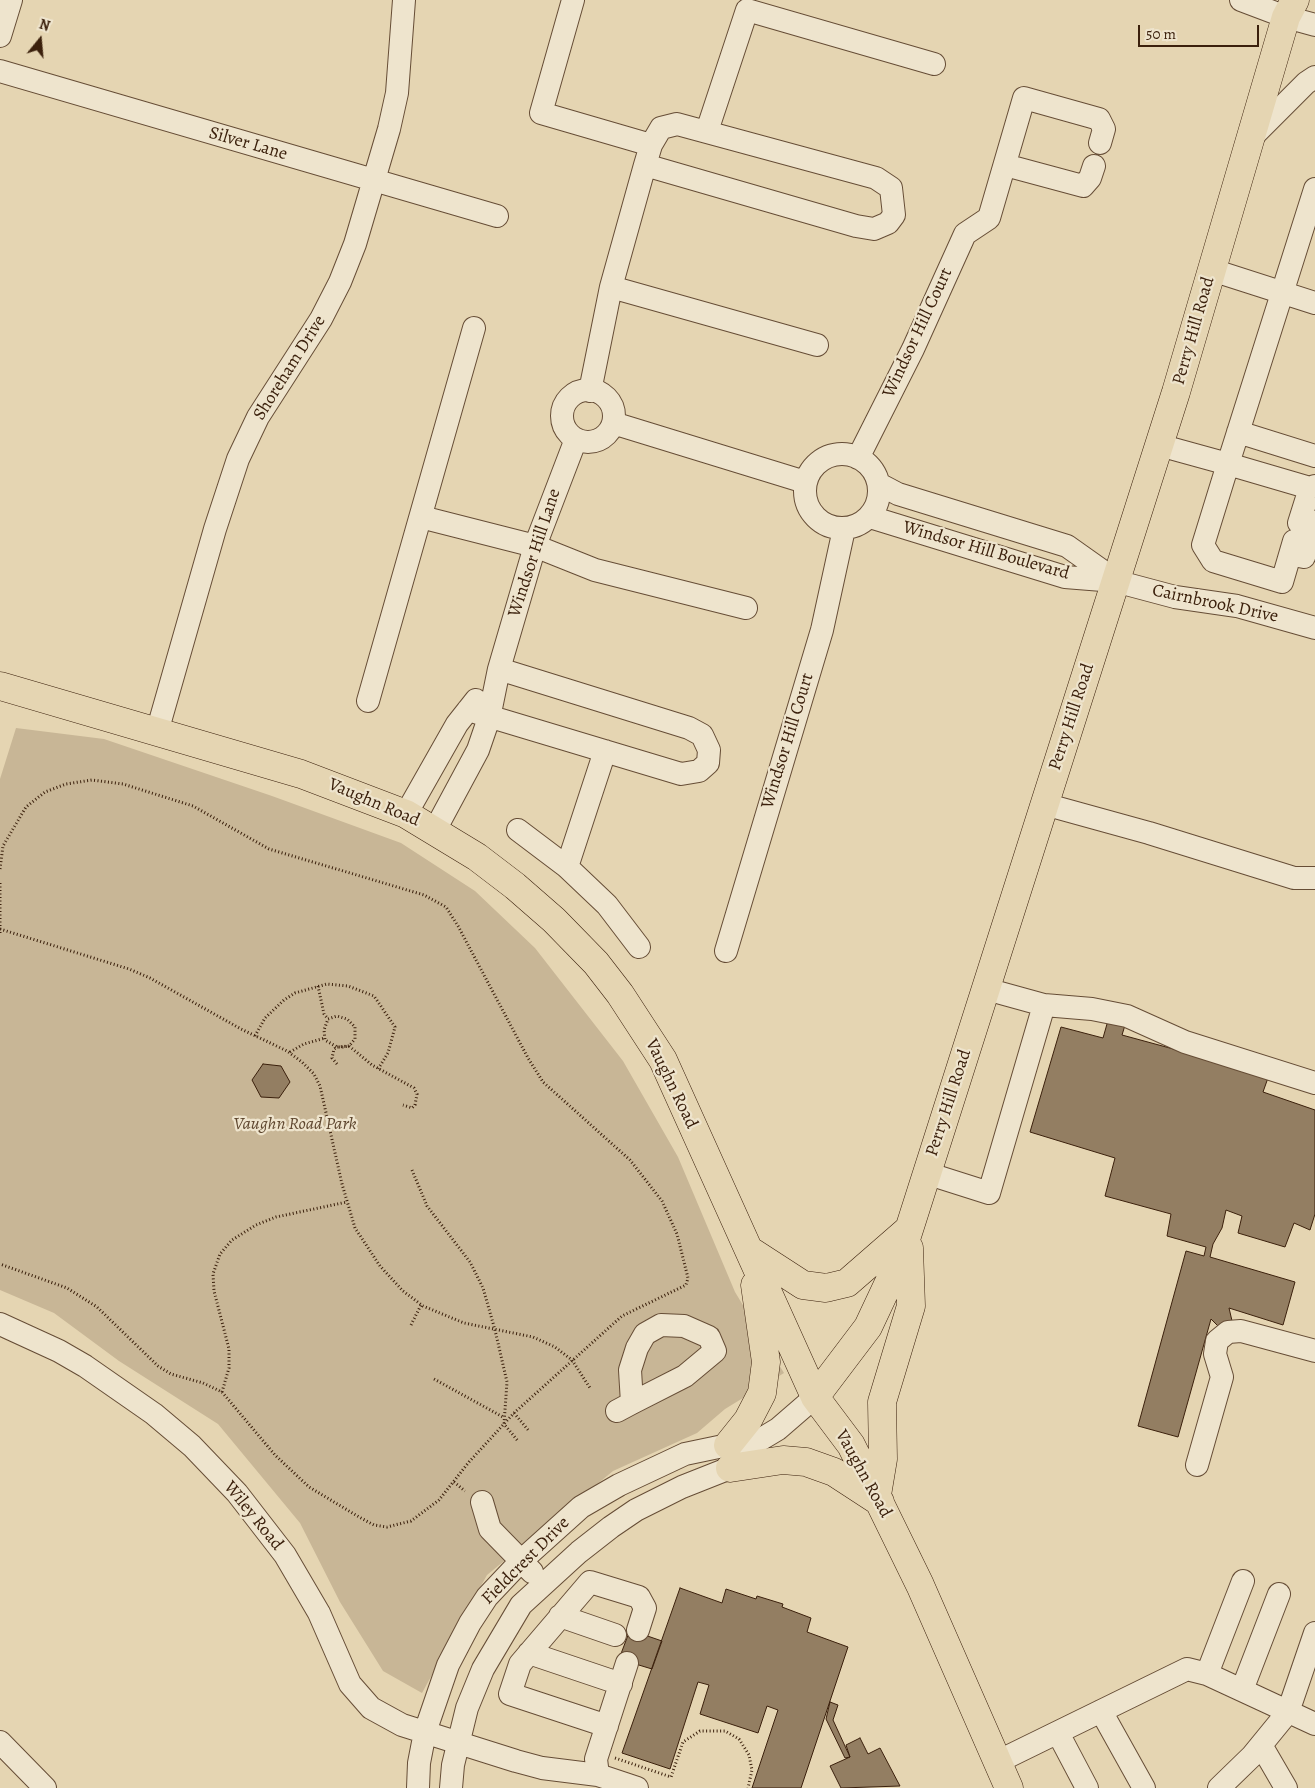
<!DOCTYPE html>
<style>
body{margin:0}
#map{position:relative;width:1315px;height:1788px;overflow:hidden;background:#e5d5b2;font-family:Alegreya,serif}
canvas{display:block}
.north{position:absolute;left:15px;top:15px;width:50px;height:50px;-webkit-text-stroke:4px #eee4cd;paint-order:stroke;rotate:17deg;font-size:14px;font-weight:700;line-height:20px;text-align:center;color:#3b200c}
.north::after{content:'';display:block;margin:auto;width:18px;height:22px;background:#3b200c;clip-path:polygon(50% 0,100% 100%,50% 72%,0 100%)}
.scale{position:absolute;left:1138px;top:25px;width:121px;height:22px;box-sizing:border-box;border:2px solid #3b200c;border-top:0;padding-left:6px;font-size:15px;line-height:18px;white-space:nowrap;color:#3b200c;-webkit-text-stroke:4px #eee4cd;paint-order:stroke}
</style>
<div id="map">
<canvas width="1315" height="1788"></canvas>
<div class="north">N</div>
<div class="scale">50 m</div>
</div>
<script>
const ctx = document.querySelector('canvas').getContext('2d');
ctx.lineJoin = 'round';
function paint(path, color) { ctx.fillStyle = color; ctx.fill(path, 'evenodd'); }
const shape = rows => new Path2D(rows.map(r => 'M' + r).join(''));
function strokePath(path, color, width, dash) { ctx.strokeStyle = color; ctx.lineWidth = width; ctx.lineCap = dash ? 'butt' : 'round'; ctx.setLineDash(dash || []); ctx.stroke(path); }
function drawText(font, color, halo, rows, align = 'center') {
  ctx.font = font + ' Alegreya,serif'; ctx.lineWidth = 4.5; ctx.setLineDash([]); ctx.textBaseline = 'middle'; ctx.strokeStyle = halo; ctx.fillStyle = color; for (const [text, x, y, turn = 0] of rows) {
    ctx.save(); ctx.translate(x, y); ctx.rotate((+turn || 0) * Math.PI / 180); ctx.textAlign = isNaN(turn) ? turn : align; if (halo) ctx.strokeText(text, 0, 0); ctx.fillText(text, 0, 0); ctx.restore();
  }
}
paint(shape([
 [16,728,104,739,272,796,401,843,475,891,535,948,623,1061,678,1157,735,1292,784,1373,725,1409,697,1433,613,1471,487,1575,422,1693,383,1671,340,1602,300,1523,218,1424,119,1361,54,1313,0,1290,0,779]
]), '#c8b696');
const building = shape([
 [1109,1017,1126,1022,1122,1035,1269,1075,1263,1092,1315,1110,1315,1214,1310,1230,1294,1223,1285,1247,1238,1233,1242,1216,1226,1210,1222,1228,1213,1244,1210,1257,1295,1282,1283,1325,1229,1308,1233,1325,1222,1330,1211,1319,1178,1437,1138,1426,1186,1251,1204,1256,1206,1247,1167,1236,1171,1214,1105,1196,1115,1158,1030,1132,1061,1027,1103,1038,1109,1017],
 [263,1064,281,1066,290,1082,279,1098,261,1097,252,1080,263,1064],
 [680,1588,722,1603,726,1589,756,1599,757,1596,783,1604,782,1607,811,1618,807,1632,848,1647,801,1788,752,1788,778,1710,767,1706,758,1733,700,1714,709,1685,698,1682,670,1769,622,1753,680,1588],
 [630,1630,662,1641,652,1669,619,1659,630,1630],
 [830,1702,838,1705,833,1720,850,1757,845,1758,826,1719,830,1702],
 [860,1738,868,1754,880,1748,900,1786,841,1788,830,1766,850,1757,846,1745,860,1738]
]);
paint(building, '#937e62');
strokePath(building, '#3b200c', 1);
const minor = shape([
 [573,0,541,113,651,145],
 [1241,0,1286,17,1315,25],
 [0,36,11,0],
 [0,71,497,216],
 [707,131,747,10,934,64],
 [1251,138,1306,83,1315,77],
 [1005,165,1083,186,1090,178,1094,166],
 [1212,270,1315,303],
 [611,287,817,345],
 '562 416a26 26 0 1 1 52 0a26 26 0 1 1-52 0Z',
 [590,391,611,287,645,165,651,145,661,128,677,124,876,178,891,188,894,215,888,223,874,229,856,226,645,165],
 [613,423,805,482],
 [1238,432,1315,456],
 [1159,445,1228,464,1315,189],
 '805 491a37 37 0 1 1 74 0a37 37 0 1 1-74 0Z',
 [858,458,913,349,965,234,989,218,1024,98,1099,119,1104,129,1100,143],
 [879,484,898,494,1067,546,1115,580],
 [421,517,535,546,595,570,746,608],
 [870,517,1065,577,1115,581,1175,597,1237,606,1315,628],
 [1299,523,1310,488],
 [1294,541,1282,582,1213,561,1203,545,1228,464,1310,488,1315,486],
 [1293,555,1304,557,1315,522],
 [368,701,474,328],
 [468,710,681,774,699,771,708,763,709,750,702,735,689,728,499,669],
 [157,732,215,529,238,459,258,417,321,319,340,282,355,244,389,129,397,93,404,0],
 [1044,804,1149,833,1294,878,1315,878],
 [406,814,457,724,476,700],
 [435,830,478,750,489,718,499,669,535,546,576,439],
 [518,830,567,867,607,905,639,947],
 [567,867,605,751],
 [726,951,822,630,844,529],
 [986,989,1044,1005,1092,1009,1127,1016,1185,1042,1315,1083],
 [926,1173,989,1193,1044,1005],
 [0,1324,59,1351,85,1366,154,1414,192,1446,237,1493,285,1555,319,1613,350,1684,371,1708,402,1725,516,1761,542,1768,598,1775,637,1788],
 [617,1411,632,1403,685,1376,715,1351,709,1337,684,1326,661,1325,645,1334,637,1348,630,1370,632,1403],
 [1197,1465,1222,1377,1215,1354,1217,1341,1228,1332,1241,1331,1315,1351],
 [482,1502,490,1529,532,1572],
 [560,1616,615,1635],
 [529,1653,621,1684],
 [1207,1674,1243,1581],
 [1242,1690,1279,1594],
 [1101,1711,1144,1788],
 [607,1726,510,1694,520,1664,590,1582,639,1597,645,1608,638,1630],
 [1058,1733,1087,1788],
 [0,1742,45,1788],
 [1261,1745,1286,1788],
 [997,1762,1187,1669,1207,1674,1315,1724],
 [598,1775,596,1759,627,1663],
 [418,1788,419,1763,425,1732,448,1665,470,1623,487,1597,521,1561,581,1507,619,1485,685,1454,728,1445,745,1447],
 [451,1788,453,1765,467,1708,483,1669,521,1605,579,1552,611,1527,636,1510,682,1487,730,1468,748,1447,778,1429,815,1397],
 [1219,1788,1252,1756,1288,1712,1315,1633]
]);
const major = shape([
 [0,686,301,774,406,814,477,857,515,886,554,920,596,963,620,994,663,1060,815,1397,851,1445,872,1487,920,1585,1009,1788],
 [749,1250,803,1285,826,1288,847,1283,909,1229],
 [815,1397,868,1327,899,1261,1176,392,1286,17,1295,0],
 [728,1445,748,1420,762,1393,766,1362,755,1285],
 [730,1468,783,1460,806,1462,834,1472,880,1502],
 [877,1495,883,1459,882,1402,911,1306,909,1248]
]);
strokePath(minor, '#664d36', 24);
strokePath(major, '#3b200c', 29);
strokePath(shape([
 [0,869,3,846,26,807,45,792,66,784,92,780,123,784,193,806,269,849,424,895,446,907,458,926,528,1058,543,1082,630,1160,662,1201,677,1234,688,1278,686,1285,622,1316,613,1324,514,1413,469,1462,439,1500,411,1521,387,1527,374,1525,359,1517,309,1487,275,1455,222,1392,203,1383,171,1374,158,1366,97,1307,67,1288,0,1264],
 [0,883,0,933],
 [0,929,129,969,150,978,241,1029,287,1051,302,1062,314,1074,320,1086,342,1184,355,1228,380,1266,403,1291,423,1306,464,1323,533,1337,555,1347,572,1360,590,1388],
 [318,986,324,1014,328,1019],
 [255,1036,265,1018,284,1000,295,993,327,984,348,986,374,996,395,1027,388,1053,378,1069],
 [290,1052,304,1044,325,1038],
 [337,1064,332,1058,334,1049,337,1047,349,1046,343,1047,337,1047,325,1040,324,1030,328,1019,337,1016,347,1019,355,1027,355,1039,349,1046,372,1065,414,1088,417,1094,415,1105,412,1108,403,1105],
 [412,1170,427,1206,470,1262,483,1288,495,1330,507,1382,504,1424,518,1441],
 [411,1325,421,1305],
 [434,1379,503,1417],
 [222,1392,229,1368,229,1349,214,1291,213,1274,220,1254,232,1240,256,1225,276,1217,347,1202],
 [514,1413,529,1431],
 [454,1482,465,1491],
 [615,1758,671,1777,683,1742,700,1731,725,1731,739,1739,749,1755,752,1770,748,1788]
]), '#3b200c', 3, [1, 2.5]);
strokePath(minor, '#eee4cd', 22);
strokePath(major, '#e5d5b2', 28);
drawText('18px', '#3b200c', '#eee4cd', [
 ["Silver Lane",248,144,16],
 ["Perry Hill Road",1194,331,-74],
 ["Windsor Hill Court",918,333,-65],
 ["Shoreham Drive",290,368,-58],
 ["Windsor Hill Boulevard",986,551,16],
 ["Windsor Hill Lane",535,553,-72],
 ["Cairnbrook Drive",1215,604,12],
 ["Perry Hill Road",1072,717,-72],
 ["Windsor Hill Court",788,741,-73],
 ["Vaughn Road",374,803,23],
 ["Vaughn Road",671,1084,64],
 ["Perry Hill Road",949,1103,-72],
 ["Vaughn Road",863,1474,61],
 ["Wiley Road",253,1516,51],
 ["Fieldcrest Drive",526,1561,-45]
]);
drawText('italic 18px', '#5e462e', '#eee4cd', [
 ["Vaughn Road Park",295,1125]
]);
</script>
